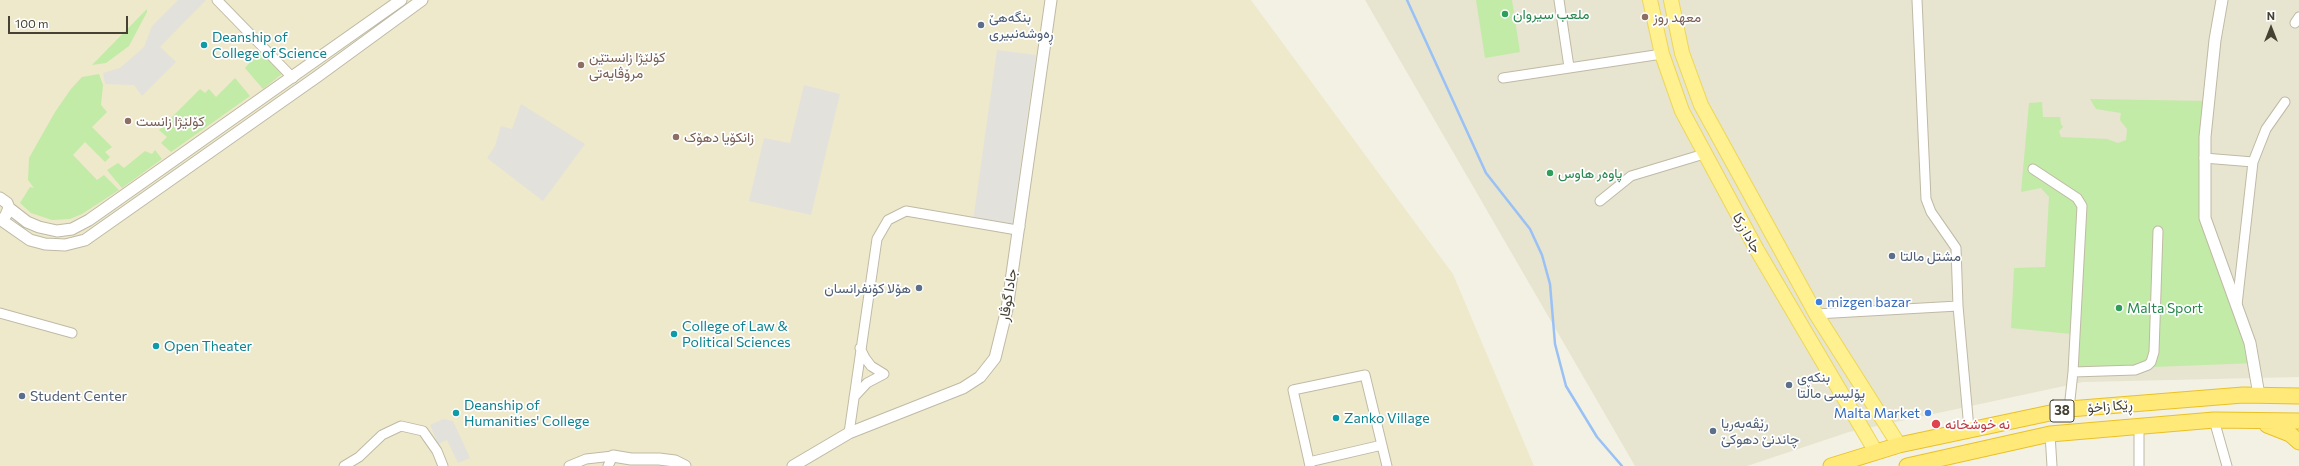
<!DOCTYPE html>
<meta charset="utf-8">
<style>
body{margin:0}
#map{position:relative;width:2299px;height:466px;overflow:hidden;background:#f3f1e3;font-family:Commissioner,sans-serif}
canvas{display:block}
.north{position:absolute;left:2251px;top:8px;width:40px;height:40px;-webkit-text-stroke:3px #fff;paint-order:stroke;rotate:0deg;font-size:11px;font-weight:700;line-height:16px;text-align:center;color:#454133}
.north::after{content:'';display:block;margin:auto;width:14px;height:18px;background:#454133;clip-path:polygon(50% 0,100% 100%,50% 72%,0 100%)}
.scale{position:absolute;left:8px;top:16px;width:120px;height:18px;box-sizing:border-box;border:2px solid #454133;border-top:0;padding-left:5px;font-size:12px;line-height:14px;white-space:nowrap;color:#454133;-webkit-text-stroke:3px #fff;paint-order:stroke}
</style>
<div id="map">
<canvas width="2299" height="466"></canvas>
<div class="north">N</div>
<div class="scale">100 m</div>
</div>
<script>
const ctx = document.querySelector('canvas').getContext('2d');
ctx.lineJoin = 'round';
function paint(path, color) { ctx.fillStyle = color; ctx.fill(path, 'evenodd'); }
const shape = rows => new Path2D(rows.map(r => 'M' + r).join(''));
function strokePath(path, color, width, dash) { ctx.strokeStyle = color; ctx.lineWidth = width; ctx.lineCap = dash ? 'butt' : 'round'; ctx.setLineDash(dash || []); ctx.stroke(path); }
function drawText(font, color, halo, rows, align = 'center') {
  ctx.font = font + ' Commissioner,Vazirmatn,sans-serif'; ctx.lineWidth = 3.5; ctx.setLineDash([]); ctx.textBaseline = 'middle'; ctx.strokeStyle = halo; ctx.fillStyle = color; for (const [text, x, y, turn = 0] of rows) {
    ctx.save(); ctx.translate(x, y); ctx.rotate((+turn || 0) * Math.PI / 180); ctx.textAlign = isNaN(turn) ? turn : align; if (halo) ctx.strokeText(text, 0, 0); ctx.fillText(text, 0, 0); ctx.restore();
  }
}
paint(shape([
 [1365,0,2299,0,2299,377,2083,382,1849,432,1747,466,1635,466]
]), '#e7e4d0');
paint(shape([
 [0,0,1251,0,1453,274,1534,466,0,466]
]), '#eee9cb');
paint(shape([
 [1476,0,1512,0,1520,52,1485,58],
 [147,9,147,12,129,46,106,63,92,65],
 [261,50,282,74,263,89,245,68],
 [99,74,103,85,101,105,107,112,92,127,112,147,105,152,110,157,105,162,85,142,73,155,97,180,104,175,119,190,82,214,70,219,52,220,31,213,20,203,30,187,34,188,28,180,29,158,55,112,71,89,82,77],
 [235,78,250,96,171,152,161,143,167,137,159,130,200,89,205,93,209,89,216,97],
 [2090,99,2209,101,2202,219,2256,363,2076,370,2071,334,2011,328,2014,268,2045,267,2049,197,2041,188,2021,192,2029,103,2042,102,2043,117,2060,117,2061,124,2063,127,2059,131,2061,137,2107,139,2118,143,2126,140,2127,129,2120,120,2121,113,2096,109],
 [155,150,162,159,122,188,107,170,118,163,124,168,145,151,152,154]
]), '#c2eba7');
paint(shape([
 [178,0,206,0,160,47,176,62,142,96,134,85,105,84,103,73,120,68,144,47,152,26],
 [997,50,1036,55,1012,226,973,221],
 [804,85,840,94,811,215,749,201,764,138,790,143],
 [521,104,585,144,543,201,487,158,495,146,501,126,512,129],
 [443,419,453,421,470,458,458,463,447,440,438,444,430,425]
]), '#e3e1dc');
strokePath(shape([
 [1407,0,1486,173,1530,229,1542,255,1550,284,1555,344,1566,386,1597,437,1622,466]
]), '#99c1f6', 2.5);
const minor = shape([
 [217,0,293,78],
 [1559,0,1569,67],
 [1917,0,1926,199,1931,212,1956,248,1958,306],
 [2295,23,2299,17],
 [1503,78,1662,54],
 [2204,158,2253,162],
 [2033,169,2077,198,2082,206,2073,372,2069,409],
 [1600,201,1631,176,1704,154],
 [2237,305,2253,162,2266,129,2285,102],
 [0,313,72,333],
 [1816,314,1958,306,1969,429],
 [2073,372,2135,370,2148,365,2151,362,2154,352,2158,231],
 [854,397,867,383,884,374,871,366,865,358,860,348],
 [2214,420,2227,466],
 [849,433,877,239,888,220,906,211,1017,230,1020,227],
 [2050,434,2052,466],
 [1309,462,1382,445],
 [344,466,359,457,382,435,401,426,423,431,437,451,443,466],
 [569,466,586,459,613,456],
 [608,466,613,456],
 [1310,466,1293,390,1365,375,1387,466],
 [2139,466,2139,425]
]);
const tertiary = shape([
 [2222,0,2215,40,2205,137,2205,218,2250,343,2259,395],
 [0,198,7,203,9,208,6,215],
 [9,208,27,222,39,227,57,231,72,229,89,220,401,0],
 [0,219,30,240,45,244,65,245,85,240,318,76,422,0],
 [613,456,631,459,659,459,675,461,685,466],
 [793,466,849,433,963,388,980,377,995,358,1007,309,1051,0]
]);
const primary = shape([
 [1650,0,1662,54,1682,111,1757,250,1876,452],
 [1671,0,1682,53,1701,105,1816,314,1899,445]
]);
const trunk = shape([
 [2267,425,2290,434,2299,442],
 [1831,466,1899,445,2069,409,2243,395,2299,396],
 [1907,466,2050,434,2214,420,2299,421]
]);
strokePath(minor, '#bfbaa5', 11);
strokePath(tertiary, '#bfbaa5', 13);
strokePath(primary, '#edd757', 16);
strokePath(trunk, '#eac026', 17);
strokePath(minor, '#fff', 9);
strokePath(tertiary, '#fff', 11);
strokePath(primary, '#fff190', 14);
strokePath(trunk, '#ffea79', 15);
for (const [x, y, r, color] of [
 [1505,14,4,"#2e9e5b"],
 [1645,17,4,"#8d6e63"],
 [981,25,4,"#5c6f8a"],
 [204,45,4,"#0f9aa8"],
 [581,65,4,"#8d6e63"],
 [128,121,4,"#8d6e63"],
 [676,137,4,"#8d6e63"],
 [1550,173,4,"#2e9e5b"],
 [1892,256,4,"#5c6f8a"],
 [919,288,4,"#5c6f8a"],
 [1819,302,4,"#3f7fe0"],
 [2119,308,4,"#2e9e5b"],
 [674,334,4,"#0f9aa8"],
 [156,346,4,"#0f9aa8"],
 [1789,385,4,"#5c6f8a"],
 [22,396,4,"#5c6f8a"],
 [456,413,4,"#0f9aa8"],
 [1928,413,4,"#3f7fe0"],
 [1336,418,4,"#0f9aa8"],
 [1936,424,5,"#e0444e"],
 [1713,431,4,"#5c6f8a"]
]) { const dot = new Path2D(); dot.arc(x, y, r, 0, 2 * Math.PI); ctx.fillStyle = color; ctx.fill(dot); strokePath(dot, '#fff', 1.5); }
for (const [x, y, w] of [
 [2062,411,24]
]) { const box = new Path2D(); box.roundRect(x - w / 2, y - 11, w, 22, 3); ctx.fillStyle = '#fff'; ctx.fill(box); strokePath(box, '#454133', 1); }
drawText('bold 13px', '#454133', null, [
 ["38",2062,411]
]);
drawText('14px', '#27864d', '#fff', [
 ["ملعب سيروان",1513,14],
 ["پاوەر هاوس",1558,173],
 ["Malta Sport",2127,308]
], 'left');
drawText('14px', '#4e5e75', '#fff', [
 ["بنگه‌هێ",989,17],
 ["ڕه‌وشه‌نبیرى",989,33],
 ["مشتل مالتا",1900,256],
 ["هۆلا كۆنفرانسان",911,288,"right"],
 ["بنکەی",1797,377],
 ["پۆلیسی ماڵتا",1797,393],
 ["Student Center",30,396],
 ["رێڤەبەریا",1721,423],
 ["چاندنێ دهوکێ",1721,439]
], 'left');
drawText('14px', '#785e54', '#fff', [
 ["معهد روز",1653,17],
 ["كۆلێژا زانستێن",589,57],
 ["مرۆڤایەتی",589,73],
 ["کۆلێژا زانست",136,121],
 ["زانکۆیا دهۆک",684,137]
], 'left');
drawText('14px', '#0d838f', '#fff', [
 ["Deanship of",212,37],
 ["College of Science",212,53],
 ["College of Law &",682,326],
 ["Political Sciences",682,342],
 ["Open Theater",164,346],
 ["Deanship of",464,405],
 ["Humanities' College",464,421],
 ["Zanko Village",1344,418]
], 'left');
drawText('14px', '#454133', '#fff', [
 ["جادا زرکا",1747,233,61],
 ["جادا گوڤار",1008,295,-81],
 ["ڕێکا زاخۆ",2110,406,-5]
]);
drawText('14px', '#366cbe', '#fff', [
 ["mizgen bazar",1827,302],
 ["Malta Market",1920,413,"right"]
], 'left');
drawText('14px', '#be3a42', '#fff', [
 ["نه خوشخانه",1945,424]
], 'left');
</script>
